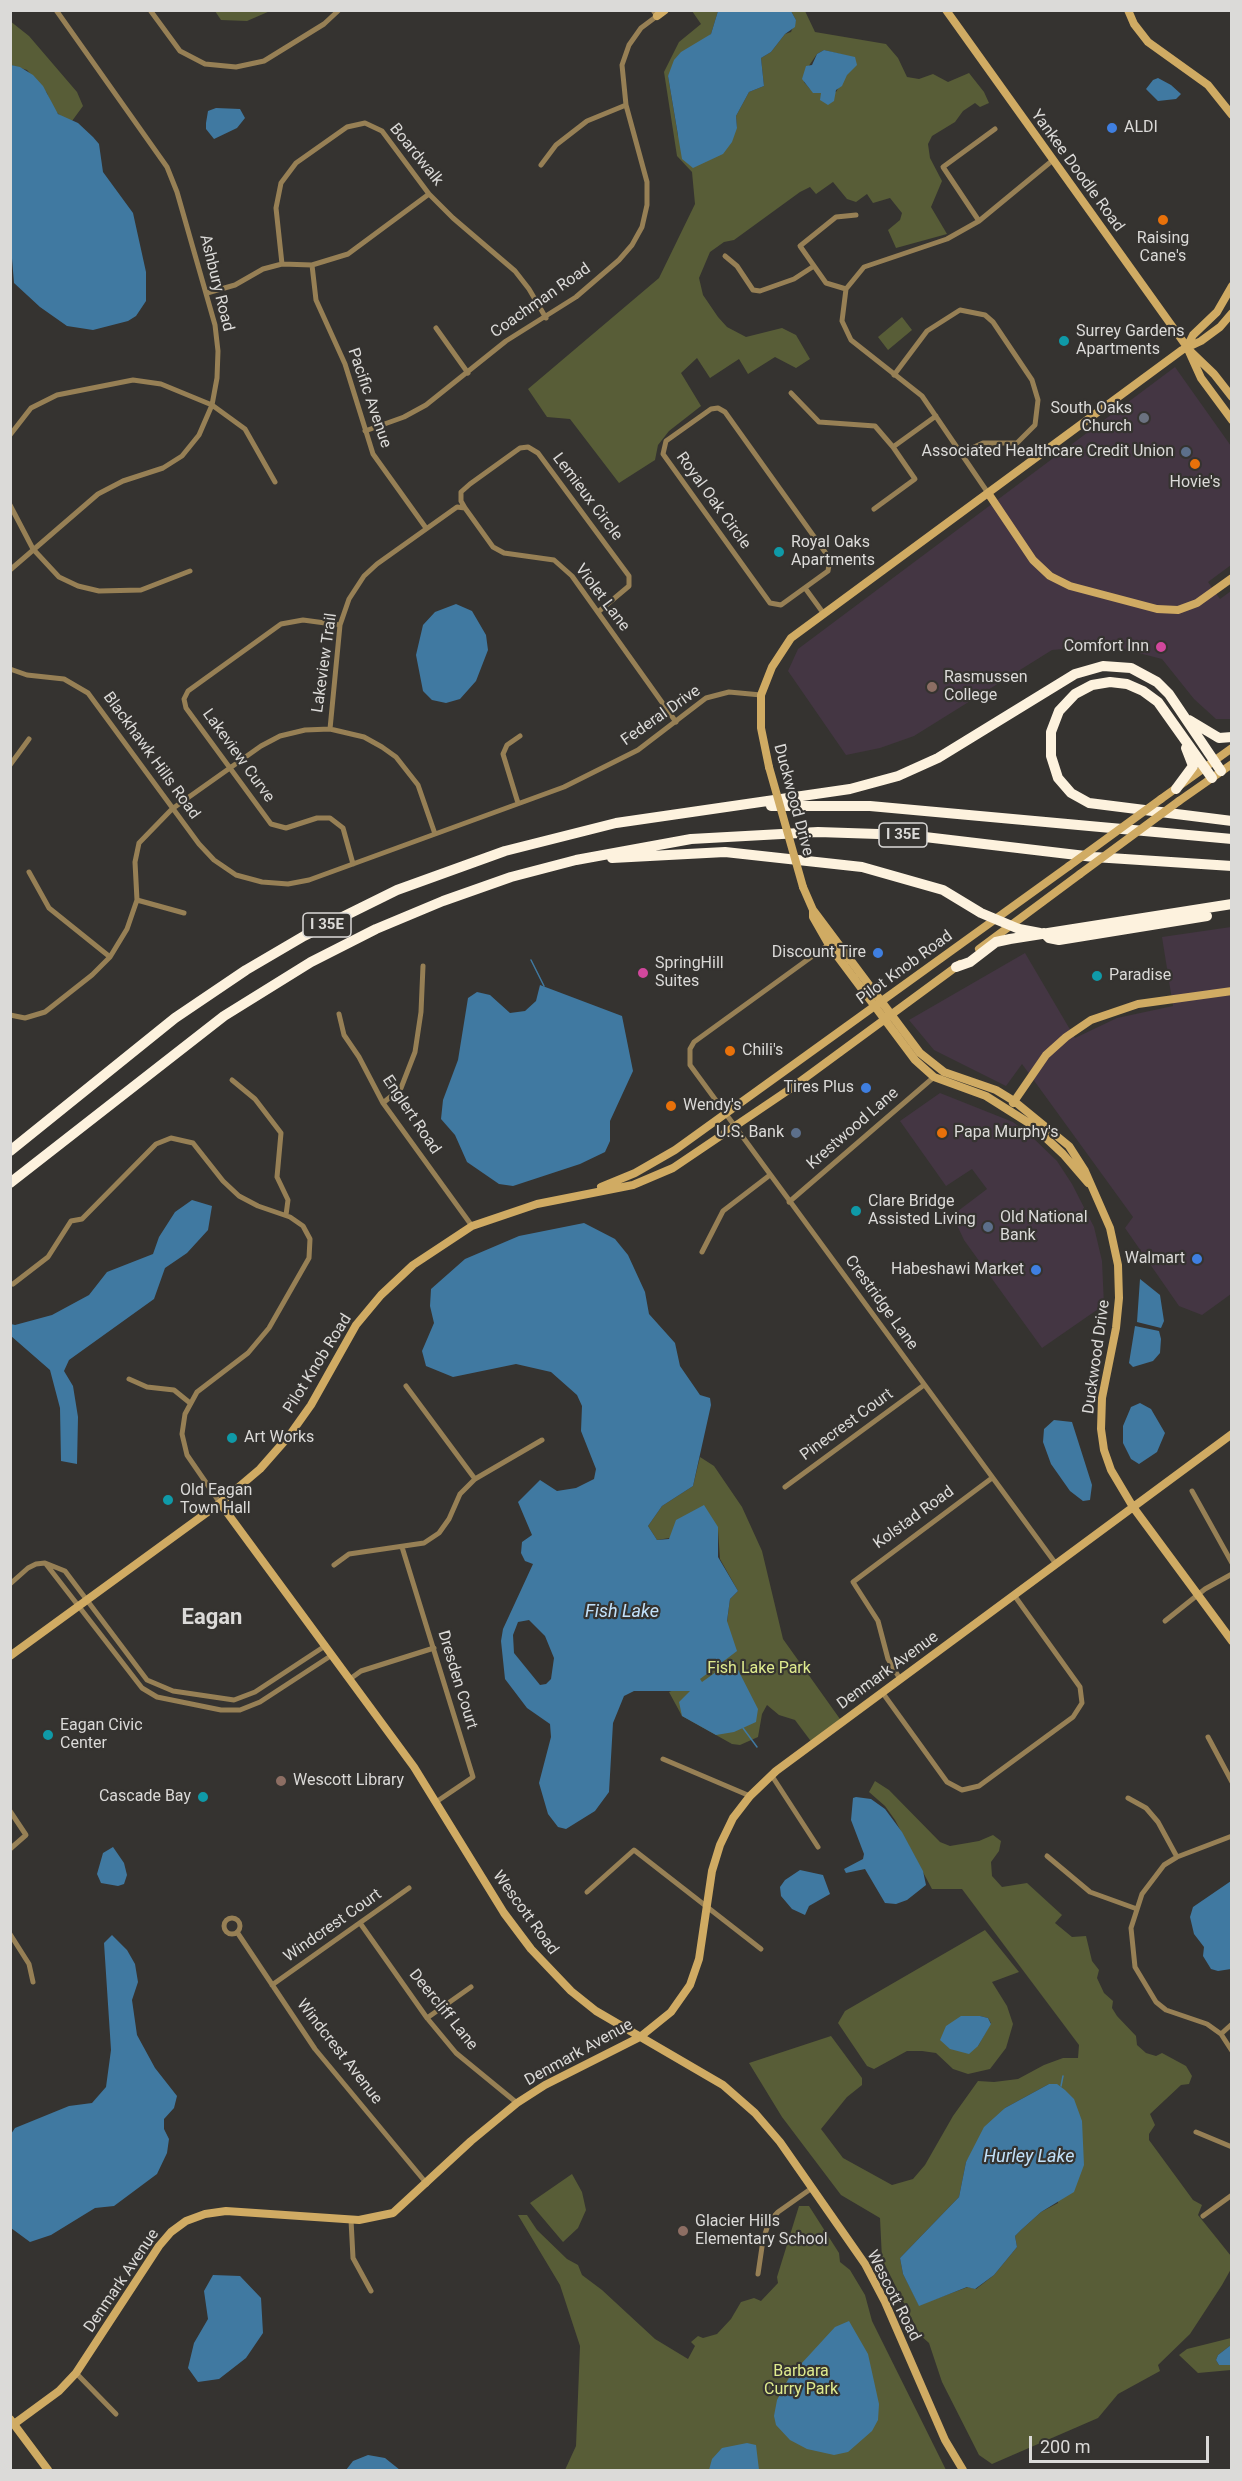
<!DOCTYPE html>
<style>
body{margin:0}
#map{position:relative;width:1242px;height:2481px;overflow:hidden;background:#353330;font-family:Roboto,sans-serif}
canvas{display:block}
.frame{position:absolute;inset:0;border:12px solid #dbdad8;pointer-events:none}
.scale{position:absolute;left:1029px;top:2436px;width:180px;height:27px;box-sizing:border-box;border:3px solid #dbdad8;border-top:0;padding-left:8px;font-size:18px;line-height:21px;white-space:nowrap;color:#dbdad8;-webkit-text-stroke:4px #353330;paint-order:stroke}
</style>
<div id="map">
<canvas width="1242" height="2481"></canvas>
<div class="frame"></div>
<div class="scale">200 m</div>
</div>
<script>
const ctx = document.querySelector('canvas').getContext('2d');
ctx.lineJoin = 'round';
function paint(path, color) { ctx.fillStyle = color; ctx.fill(path, 'evenodd'); }
const shape = rows => new Path2D(rows.map(r => 'M' + r).join(''));
function strokePath(path, color, width, dash) { ctx.strokeStyle = color; ctx.lineWidth = width; ctx.lineCap = dash ? 'butt' : 'round'; ctx.setLineDash(dash || []); ctx.stroke(path); }
function drawText(font, color, halo, rows, align = 'center') {
  ctx.font = font + ' Roboto,sans-serif'; ctx.lineWidth = 4.5; ctx.setLineDash([]); ctx.textBaseline = 'middle'; ctx.strokeStyle = halo; ctx.fillStyle = color; for (const [text, x, y, turn = 0] of rows) {
    ctx.save(); ctx.translate(x, y); ctx.rotate((+turn || 0) * Math.PI / 180); ctx.textAlign = isNaN(turn) ? turn : align; if (halo) ctx.strokeText(text, 0, 0); ctx.fillText(text, 0, 0); ctx.restore();
  }
}
paint(shape([
 [1175,367,1231,446,1231,565,1208,582,1220,599,1231,591,1232,719,1216,719,1194,699,1162,659,1108,645,1052,650,914,736,880,748,846,755,788,671,798,649],
 [1231,927,1231,1294,1202,1315,1179,1306,1125,1228,1133,1217,1022,1064,1006,1086,934,1050,909,1020,1025,953,1075,1038,1117,1018,1173,1006,1162,937],
 [940,1093,1013,1122,1030,1135,1057,1161,1072,1184,1094,1227,1102,1261,1104,1305,1042,1348,964,1240,957,1225,958,1211,987,1189,972,1169,946,1186,900,1121]
]), '#443643');
paint(shape([
 [215,11,270,11,247,21,221,20],
 [692,11,718,11,711,34,668,76,678,136,737,128,736,116,749,92,764,86,761,58,771,52,785,34,791,32,796,20,791,11,805,11,815,32,886,44,898,58,907,77,919,79,933,74,948,82,969,73,984,92,989,103,980,107,975,103,963,111,955,122,932,136,928,144,930,158,942,181,931,207,947,234,896,248,888,230,900,220,902,213,890,198,873,203,867,194,856,202,847,199,833,182,816,194,810,187,800,192,734,240,724,242,710,252,699,278,703,295,718,317,727,327,746,337,782,328,796,335,810,359,796,368,775,357,748,374,739,359,710,378,697,358,681,373,701,406,669,431,658,445,655,460,619,483,570,419,547,417,528,389,659,278,695,204,692,172,677,156,664,72,679,42,701,24],
 [824,50,855,58,836,92,819,93,810,89,804,82,806,70,817,54],
 [10,21,29,36,77,92,83,106,72,121,64,119,53,109,47,93,27,70,11,65],
 [902,317,912,330,888,350,878,337],
 [700,1457,714,1466,742,1507,762,1551,783,1639,840,1719,813,1744,795,1720,779,1715,767,1705,762,1714,758,1737,740,1745,732,1744,682,1716,669,1692,700,1679,727,1622,730,1599,738,1591,720,1559,718,1530,657,1540,648,1526,662,1506,693,1486],
 [875,1781,889,1790,940,1842,950,1846,979,1841,993,1835,1001,1841,999,1851,991,1862,992,1876,1002,1887,1027,1883,1062,1915,1055,1923,1072,1937,1086,1936,1092,1961,1099,1970,1097,1978,1104,1993,1113,2001,1112,2008,1117,2016,1136,2036,1137,2045,1146,2053,1156,2056,1162,2053,1186,2066,1192,2076,1189,2084,1181,2085,1150,2114,1155,2125,1149,2134,1149,2140,1193,2200,1202,2205,1198,2215,1231,2256,1231,2269,1222,2285,1190,2334,1158,2365,1160,2371,1118,2394,1098,2418,992,2464,979,2455,942,2382,929,2343,920,2335,882,2259,880,2218,841,2195,782,2117,749,2063,831,2036,862,2078,862,2085,847,2097,821,2129,843,2158,892,2185,913,2179,925,2165,953,2116,978,2081,994,2082,1018,2079,1044,2065,1063,2058,1078,2058,1079,2045,962,1889,932,1889,895,1820,885,1806,869,1792],
 [1049,2084,1058,2203,1041,2212,1021,2230,1015,2236,1017,2247,994,2275,976,2289,968,2287,919,2305,903,2274,900,2258,959,2197,966,2162,1005,2108],
 [985,1930,1019,1972,992,1982,1007,2006,1013,2024,1006,2048,990,2069,968,2074,953,2069,936,2053,922,2051,907,2051,874,2069,867,2066,838,2023,845,2011],
 [961,2016,980,2016,988,2018,991,2023,978,2046],
 [572,2174,582,2192,586,2210,578,2228,563,2242,530,2203],
 [799,2206,809,2206,839,2253,840,2262,850,2270,865,2295,872,2321,946,2470,565,2470,576,2446,580,2346,560,2285,518,2215,527,2215,537,2230,567,2259,578,2265,582,2275,602,2290,655,2339,688,2359,695,2346,691,2342,698,2336,703,2338,717,2334,731,2319,741,2302,754,2298,761,2301,778,2283,777,2277],
 [1231,2338,1231,2345,1218,2355,1216,2360,1219,2365,1231,2365,1231,2370,1198,2373,1179,2355,1187,2349]
]), '#585d37');
paint(shape([
 [718,11,791,11,796,20,795,27,785,34,771,52,761,58,764,86,749,92,736,116,737,128,732,142,723,154,693,168,682,159,668,76,674,60,681,52,711,34],
 [824,50,855,57,857,65,847,75,842,86,836,90,834,101,828,105,820,100,821,93,813,93,802,79,806,66,812,65,817,54],
 [11,65,20,67,33,75,43,86,58,114,78,123,93,137,99,144,103,172,133,213,146,272,146,301,136,316,128,321,93,330,67,326,40,307,14,283,10,234],
 [1158,78,1171,85,1181,94,1176,99,1158,101,1146,89,1153,80],
 [216,108,240,109,245,118,237,128,214,139,206,129,206,123,208,111],
 [456,604,472,611,486,635,488,650,476,681,460,699,446,703,432,700,423,691,416,655,423,625,435,612],
 [540,985,622,1016,633,1071,610,1121,610,1141,605,1152,580,1164,513,1186,499,1184,467,1162,455,1135,441,1119,443,1100,458,1060,468,998,477,992,490,995,510,1013,525,1011,536,1001],
 [192,1200,212,1206,208,1230,187,1253,165,1268,154,1299,69,1360,64,1371,73,1386,78,1417,77,1464,61,1461,60,1408,50,1370,11,1336,11,1324,15,1325,52,1315,89,1295,107,1272,153,1254,159,1237,175,1212],
 [584,1223,615,1239,628,1255,645,1292,649,1314,675,1343,680,1366,700,1395,710,1398,711,1405,693,1486,662,1506,648,1526,657,1540,669,1539,676,1520,704,1505,718,1527,718,1557,738,1591,730,1599,727,1621,737,1651,700,1679,702,1682,733,1660,758,1709,756,1722,734,1732,716,1735,682,1716,679,1702,690,1691,634,1691,624,1696,613,1723,609,1792,595,1811,566,1829,558,1827,548,1814,539,1783,551,1737,550,1724,527,1708,505,1679,501,1641,503,1629,533,1564,525,1561,521,1553,522,1542,532,1535,518,1502,540,1480,557,1491,576,1488,594,1479,596,1469,581,1431,582,1406,577,1395,551,1372,516,1364,453,1377,426,1366,422,1351,434,1323,430,1306,431,1289,465,1259,519,1236],
 [529,1620,545,1636,554,1658,551,1679,546,1684,540,1685,514,1653,513,1635,518,1622],
 [1140,1279,1160,1295,1164,1321,1161,1328,1137,1322],
 [1135,1326,1159,1331,1161,1339,1160,1353,1153,1361,1133,1367,1129,1363],
 [1140,1403,1151,1409,1165,1433,1157,1452,1139,1464,1131,1459,1123,1443,1123,1426,1131,1407],
 [1054,1420,1072,1422,1092,1485,1090,1500,1083,1501,1070,1491,1051,1464,1043,1442,1044,1429],
 [856,1797,871,1799,885,1809,902,1832,923,1871,926,1885,907,1900,896,1904,885,1903,865,1869,846,1873,844,1869,863,1859,864,1854,851,1820,853,1798],
 [113,1847,124,1863,127,1875,124,1884,118,1886,101,1883,97,1874,103,1853],
 [800,1870,823,1875,830,1894,809,1906,805,1915,792,1909,781,1896,780,1887,785,1880],
 [1231,1881,1231,1969,1218,1971,1211,1969,1203,1956,1204,1947,1194,1934,1190,1917,1193,1907],
 [112,1935,127,1950,135,1964,138,1982,132,2000,137,2035,155,2068,177,2096,174,2108,164,2119,164,2129,169,2139,167,2153,157,2174,114,2206,95,2208,51,2235,30,2242,11,2228,11,2134,15,2128,69,2106,92,2103,106,2087,111,2050,104,1943],
 [961,2016,980,2016,988,2018,991,2024,978,2046,969,2054,950,2049,940,2040,946,2026],
 [1049,2084,1057,2084,1065,2090,1074,2099,1082,2121,1084,2165,1074,2192,1041,2212,1021,2230,1015,2236,1017,2247,994,2275,975,2289,967,2287,919,2306,903,2274,900,2258,959,2197,966,2162,984,2127,1005,2108],
 [213,2275,240,2276,261,2298,263,2333,246,2358,219,2379,198,2382,188,2368,194,2343,208,2319,204,2291],
 [849,2321,868,2354,879,2404,878,2420,872,2431,848,2452,834,2455,807,2449,790,2440,776,2425,774,2416,777,2400,790,2376,835,2327],
 [1231,2345,1231,2365,1219,2365,1216,2360,1218,2355],
 [747,2443,756,2445,759,2470,709,2470,712,2459,722,2448],
 [368,2455,385,2458,400,2470,346,2470,353,2461]
]), '#4079a1');
strokePath(shape([
 [531,960,544,986],
 [743,1728,757,1747],
 [1061,2086,1063,2076]
]), '#4079a1', 1.5);
strokePath(shape([
 [150,10,180,51,205,64,236,67,264,61,324,24,339,10],
 [541,165,556,145,587,121,626,105],
 [979,221,943,167,995,129],
 [725,256,737,266,753,290,760,291,794,279,814,266],
 [282,264,276,208,281,183,296,163,347,127,365,123,382,131,429,194,453,218,515,271,529,289,546,318],
 [312,265,316,300,345,364,373,454,426,528],
 [846,289,826,283,800,246,836,217,856,215],
 [207,293,235,285,263,269,282,264,312,265,348,254,429,194],
 [436,328,468,373],
 [894,375,927,331,960,310,985,315,993,322,1032,380,1038,400,1035,425,1017,443,983,443,961,453],
 [791,393,819,422,875,426,893,447,915,479,874,509],
 [718,408,725,412,830,559,828,571,781,605,770,603,663,454,666,441,711,409,718,408],
 [365,431,404,417,426,405,506,341,576,297,619,260,632,245,642,227,647,205,647,182,626,105,622,65,629,45,641,28,657,16,653,10],
 [10,435,31,408,57,395,133,380,161,384,212,405,245,429,275,482],
 [893,447,936,416],
 [988,493,922,396,851,340,842,321,846,289,864,267,947,239,979,221,1053,160],
 [10,505,33,549,59,577,78,586,99,591,141,590,190,571],
 [465,508,461,501,461,492,470,484,520,448,528,447,538,453,629,576,629,586,598,612],
 [10,570,98,494,123,481,163,468,182,456,199,435,212,405,217,378,218,351,215,325,177,192,167,167,56,10],
 [805,588,824,614],
 [340,625,303,620,281,624,188,691,184,699,186,708,271,824,286,828,317,818,330,818,343,828,353,864],
 [10,669,27,675,64,679,88,693,199,844,214,860,236,875,262,882,288,884,309,880,564,787,638,750,706,698,729,692,761,695],
 [330,729,340,625,349,599,364,576,377,564,457,507,465,508,493,547,504,553,554,560,572,576,676,722],
 [10,765,29,739],
 [518,803,503,754,507,745,520,736],
 [29,872,49,908,110,957],
 [137,900,184,913],
 [832,942,694,1042,690,1049,690,1065,1056,1564],
 [339,1014,344,1035,359,1057,383,1103,472,1226],
 [10,1015,25,1018,45,1012,92,975,110,957,127,929,137,900,135,862,139,843,172,809,261,746,280,736,305,730,330,729,364,737,382,747,396,757,418,785,435,834],
 [232,1080,255,1099,281,1133,277,1177,288,1200,286,1215],
 [383,1103,401,1088,415,1052,421,1012,423,966],
 [789,1202,934,1077],
 [702,1252,723,1211,770,1175],
 [13,1284,48,1257,71,1221,82,1219,156,1144,171,1138,193,1143,223,1181,239,1196,258,1206,290,1217,303,1226,310,1239,309,1258,269,1328,248,1353,197,1392,185,1414,182,1434,187,1455,220,1503],
 [129,1379,147,1387,174,1390,190,1403],
 [406,1386,475,1479],
 [785,1487,924,1385],
 [1192,1491,1232,1563],
 [402,1547,473,1777,436,1802],
 [46,1564,142,1688,157,1697,221,1710,240,1710,260,1702,332,1655],
 [334,1565,349,1554,424,1543,439,1533,449,1519,460,1494,475,1479,542,1440],
 [10,1584,28,1568,36,1564,45,1563,65,1571,147,1680,173,1691,234,1700,255,1692,325,1646],
 [1165,1621,1205,1589,1232,1574],
 [350,1679,361,1671,434,1648],
 [900,1679,888,1659,878,1621,853,1582,992,1478],
 [882,1692,947,1782,962,1790,979,1786,1073,1717,1082,1703,1080,1687,1014,1595],
 [1208,1737,1232,1782],
 [663,1759,750,1796],
 [772,1776,818,1847],
 [1128,1798,1146,1808,1158,1822,1177,1857],
 [10,1811,26,1835,10,1849],
 [1232,1836,1177,1857,1164,1865,1142,1894,1131,1928,1135,1967,1156,2002,1166,2010,1207,2024,1221,2034,1232,2051],
 [1047,1856,1090,1892,1137,1909],
 [587,1892,634,1850,761,1949],
 '224 1926a8 8 0 1 1 16 0a8 8 0 1 1-16 0Z',
 [360,1923,427,2018,456,2053,517,2103],
 [237,1932,315,2049,427,2184],
 [10,1934,29,1964,33,1982],
 [272,1985,409,1888],
 [427,2018,471,1987],
 [1221,2034,1232,2024],
 [1196,2132,1232,2147],
 [1203,2216,1232,2195],
 [351,2220,353,2258,371,2291],
 [758,2274,763,2240,769,2222,778,2212,812,2188],
 [76,2373,116,2414]
]), '#978055', 5);
strokePath(shape([
 [946,10,1187,347,1201,378,1232,420],
 [1128,10,1134,24,1148,42,1208,85,1232,115],
 [657,16,665,10],
 [1187,347,1193,335,1217,312,1232,286],
 [1190,351,1214,374,1232,397],
 [988,493,1033,560,1050,576,1070,586,1157,609,1178,610,1197,603,1232,578],
 [769,767,761,728,761,695,772,667,791,638,1182,350,1201,341,1220,327,1232,313],
 [1161,799,1232,748],
 [1179,801,1232,764],
 [803,887,813,910,813,917,829,945,915,1060,934,1077,986,1096,1032,1125,1063,1154,1088,1183],
 [813,910,920,1053,944,1072,996,1090,1014,1101,1069,1146,1085,1171,1110,1228,1118,1265,1119,1298,1116,1328,1102,1398,1101,1429,1104,1450,1111,1470,1133,1507,1232,1641],
 [979,949,1080,874],
 [1013,1103,1046,1055,1066,1037,1091,1020,1138,1004,1232,991],
 [601,1187,635,1173,675,1150,1069,866],
 [220,1503,414,1767,504,1913,531,1949,571,1991,596,2011,723,2085,755,2113,780,2142,865,2264,885,2302,945,2440,963,2470],
 [10,1656,220,1503,260,1469,289,1436,311,1405,356,1325,381,1295,413,1265,472,1226,537,1204,633,1185,673,1168,790,1089,960,964],
 [10,2419,48,2470],
 [14,2424,59,2391,76,2373,159,2246,171,2232,186,2221,205,2214,226,2211,359,2220,393,2213,471,2141,517,2103,545,2085,640,2037,671,2012,690,1985,699,1959,712,1871,720,1845,733,1818,750,1796,776,1771,1232,1434]
]), '#d0ab63', 8);
strokePath(shape([
 [1189,720,1219,738,1232,737],
 [1212,778,1158,702,1143,691,1127,684,1110,682,1092,685,1075,694,1059,711,1051,732,1051,756,1058,778,1071,793,1089,803,1232,821],
 [1176,789,1193,766,1186,748],
 [771,806,870,806,1232,839],
 [612,858,725,852,862,867,943,890,981,913,1019,929,1040,933],
 [1044,933,1049,938,1059,940,1207,916],
 [956,967,970,962,996,942,1010,939,1232,904],
 [10,1151,175,1018,246,970,304,936,397,890,505,851,616,823,850,789,898,776,938,758,1075,674,1103,666,1131,668,1157,682,1169,694,1221,771],
 [10,1183,224,1016,311,962,376,929,443,901,511,877,576,860,691,839,818,832,908,835,1094,857,1232,866]
]), '#fdf2de', 10);
strokePath(shape([
 [769,767,803,887],
 [1069,866,1161,799],
 [1080,874,1179,801]
]), '#d0ab63', 8);
for (const [x, y, r, color] of [
 [1112,128,6,"#3f7fe0"],
 [1163,220,6,"#e8710a"],
 [1064,341,6,"#0f9aa8"],
 [1144,418,6,"#6b7280"],
 [1186,452,6,"#5c6f8a"],
 [1195,464,6,"#e8710a"],
 [779,552,6,"#0f9aa8"],
 [1161,647,6,"#d1479c"],
 [932,687,6,"#8d6e63"],
 [878,953,6,"#3f7fe0"],
 [643,973,6,"#d1479c"],
 [1097,976,6,"#0f9aa8"],
 [730,1051,6,"#e8710a"],
 [866,1088,6,"#3f7fe0"],
 [671,1106,6,"#e8710a"],
 [796,1133,6,"#5c6f8a"],
 [942,1133,6,"#e8710a"],
 [856,1211,6,"#0f9aa8"],
 [988,1227,6,"#5c6f8a"],
 [1197,1259,6,"#3f7fe0"],
 [1036,1270,6,"#3f7fe0"],
 [232,1438,6,"#0f9aa8"],
 [168,1500,6,"#0f9aa8"],
 [48,1735,6,"#0f9aa8"],
 [281,1781,6,"#8d6e63"],
 [203,1797,6,"#0f9aa8"],
 [683,2231,6,"#8d6e63"]
]) { const dot = new Path2D(); dot.arc(x, y, r, 0, 2 * Math.PI); ctx.fillStyle = color; ctx.fill(dot); strokePath(dot, '#353330', 2); }
for (const [x, y, w] of [
 [903,835,48],
 [327,925,48]
]) { const box = new Path2D(); box.roundRect(x - w / 2, y - 12, w, 24, 4.5); ctx.fillStyle = '#353330'; ctx.fill(box); strokePath(box, '#dbdad8', 1.5); }
drawText('bold 15px', '#dbdad8', null, [
 ["I 35E",903,835],
 ["I 35E",327,925]
]);
drawText('16px', '#dbdad8', '#353330', [
 ["ALDI",1124,128],
 ["Raising",1163,239,"center"],
 ["Cane's",1163,257,"center"],
 ["Surrey Gardens",1076,332],
 ["Apartments",1076,350],
 ["South Oaks",1132,409,"right"],
 ["Church",1132,427,"right"],
 ["Associated Healthcare Credit Union",1174,452,"right"],
 ["Hovie's",1195,483,"center"],
 ["Royal Oaks",791,543],
 ["Apartments",791,561],
 ["Comfort Inn",1149,647,"right"],
 ["Rasmussen",944,678],
 ["College",944,696],
 ["Discount Tire",866,953,"right"],
 ["SpringHill",655,964],
 ["Suites",655,982],
 ["Paradise",1109,976],
 ["Chili's",742,1051],
 ["Tires Plus",854,1088,"right"],
 ["Wendy's",683,1106],
 ["U.S. Bank",784,1133,"right"],
 ["Papa Murphy's",954,1133],
 ["Clare Bridge",868,1202],
 ["Assisted Living",868,1220],
 ["Old National",1000,1218],
 ["Bank",1000,1236],
 ["Walmart",1185,1259,"right"],
 ["Habeshawi Market",1024,1270,"right"],
 ["Art Works",244,1438],
 ["Old Eagan",180,1491],
 ["Town Hall",180,1509],
 ["Eagan Civic",60,1726],
 ["Center",60,1744],
 ["Wescott Library",293,1781],
 ["Cascade Bay",191,1797,"right"],
 ["Glacier Hills",695,2222],
 ["Elementary School",695,2240]
], 'left');
drawText('16px', '#dbdad8', '#353330', [
 ["Boardwalk",416,155,51],
 ["Yankee Doodle Road",1077,171,54],
 ["Ashbury Road",216,283,76],
 ["Coachman Road",541,301,-35],
 ["Pacific Avenue",369,398,71],
 ["Lemieux Circle",587,497,53],
 ["Royal Oak Circle",713,501,54],
 ["Violet Lane",602,598,53],
 ["Lakeview Trail",325,663,-82],
 ["Federal Drive",661,716,-35],
 ["Blackhawk Hills Road",151,756,54],
 ["Lakeview Curve",238,756,54],
 ["Duckwood Drive",793,800,75],
 ["Pilot Knob Road",905,968,-36],
 ["Englert Road",411,1115,56],
 ["Krestwood Lane",853,1129,-41],
 ["Crestridge Lane",881,1303,54],
 ["Duckwood Drive",1097,1357,-82],
 ["Pilot Knob Road",318,1364,-58],
 ["Pinecrest Court",847,1425,-36],
 ["Kolstad Road",914,1518,-36],
 ["Denmark Avenue",888,1671,-36],
 ["Dresden Court",457,1680,73],
 ["Wescott Road",525,1913,54],
 ["Windcrest Court",333,1926,-35],
 ["Deercliff Lane",443,2010,51],
 ["Windcrest Avenue",339,2052,52],
 ["Denmark Avenue",579,2053,-29],
 ["Denmark Avenue",122,2281,-56],
 ["Wescott Road",893,2296,63]
]);
drawText('16px', '#dfeb8e', '#353330', [
 ["Fish Lake Park",759,1669],
 ["Barbara",801,2372],
 ["Curry Park",801,2390]
]);
drawText('italic 18px', '#c2e1fa', '#353330', [
 ["Fish Lake",622,1612],
 ["Hurley Lake",1029,2157]
]);
drawText('bold 22px', '#dbdad8', '#353330', [
 ["Eagan",212,1618]
]);
</script>
